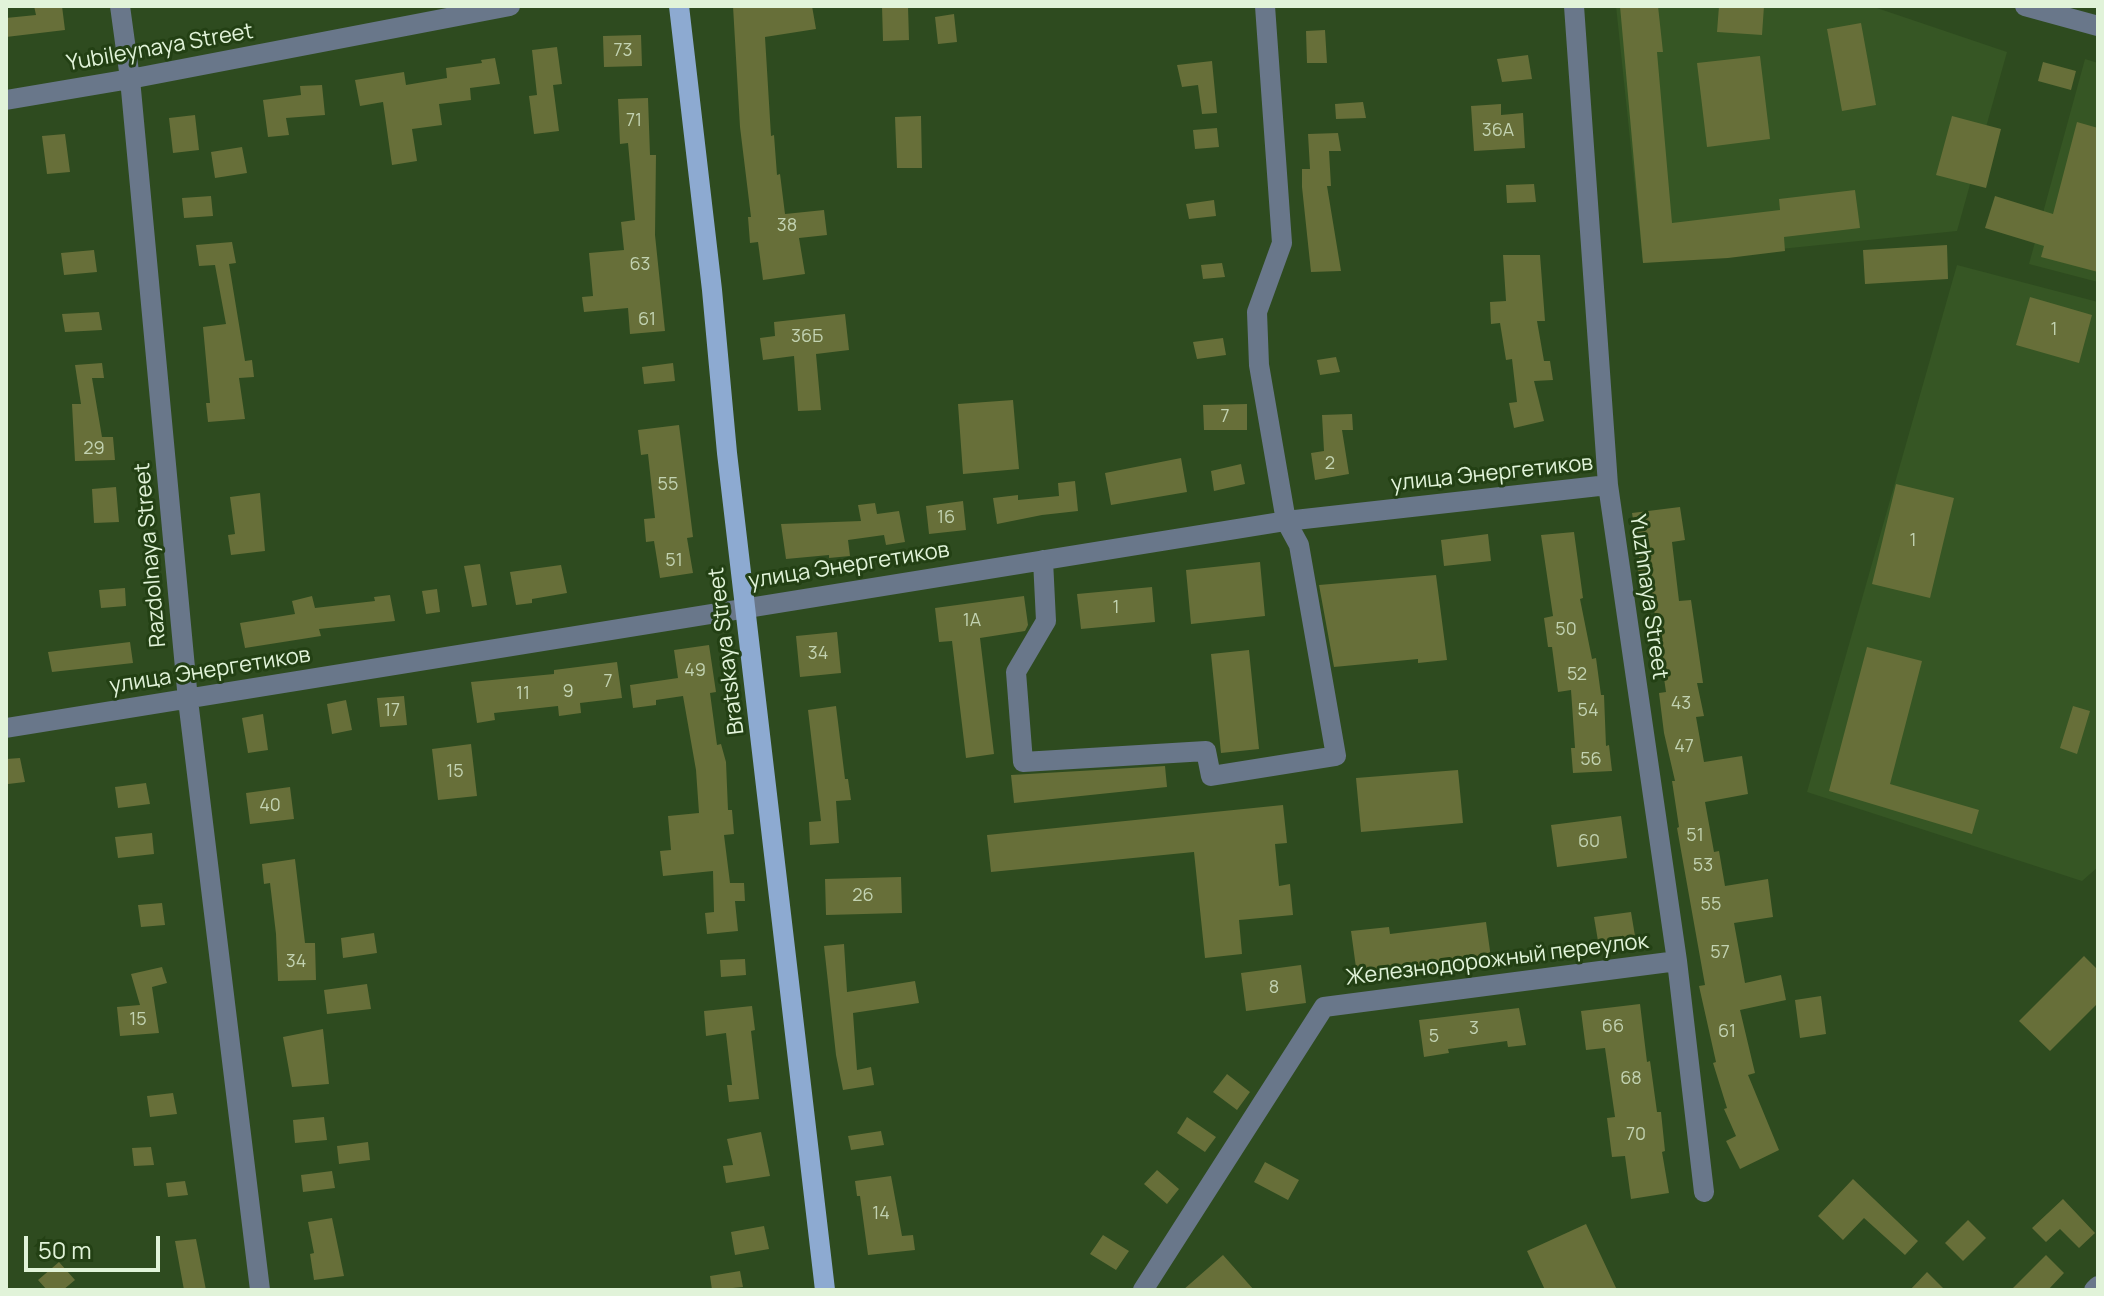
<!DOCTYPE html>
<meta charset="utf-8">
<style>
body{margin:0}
#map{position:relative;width:2104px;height:1296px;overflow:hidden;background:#2e4b1f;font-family:Manrope,sans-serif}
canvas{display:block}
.frame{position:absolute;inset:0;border:8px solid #e1f3d9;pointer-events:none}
.scale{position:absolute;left:24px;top:1236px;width:136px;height:36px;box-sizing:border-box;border:4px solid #e1f3d9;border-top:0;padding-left:10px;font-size:24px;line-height:28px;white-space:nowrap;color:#e1f3d9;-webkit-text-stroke:6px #234014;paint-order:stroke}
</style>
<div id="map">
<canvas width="2104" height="1296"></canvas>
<div class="frame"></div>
<div class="scale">50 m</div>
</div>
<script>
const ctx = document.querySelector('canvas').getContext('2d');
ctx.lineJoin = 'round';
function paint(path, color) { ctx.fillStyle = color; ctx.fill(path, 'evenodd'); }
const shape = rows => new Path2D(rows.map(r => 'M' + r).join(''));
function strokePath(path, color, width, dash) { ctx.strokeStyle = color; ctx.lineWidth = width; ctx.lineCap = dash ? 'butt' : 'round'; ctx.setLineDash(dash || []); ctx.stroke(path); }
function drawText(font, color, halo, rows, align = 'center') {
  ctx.font = font + ' Manrope,sans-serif'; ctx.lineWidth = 6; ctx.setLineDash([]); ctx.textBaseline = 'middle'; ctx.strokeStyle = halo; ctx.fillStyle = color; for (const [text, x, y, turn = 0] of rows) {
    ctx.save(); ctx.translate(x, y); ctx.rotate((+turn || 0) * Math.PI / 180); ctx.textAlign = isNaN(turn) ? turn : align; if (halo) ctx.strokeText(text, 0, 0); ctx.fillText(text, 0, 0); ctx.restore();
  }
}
paint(shape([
 [1616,6,1871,6,2007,52,1957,231,1643,263],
 [2085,59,2098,63,2098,282,2029,264],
 [1957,265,2098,302,2098,867,2082,881,1807,792]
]), '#365624');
paint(shape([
 [34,6,62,6,65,30,6,37,6,18,36,15],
 [733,6,812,6,816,29,765,37,771,136,774,135,777,175,780,174,785,214,824,210,827,235,799,238,805,274,763,280,758,242,750,243,748,217,751,217,740,127],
 [882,6,908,6,909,40,883,41],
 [1620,6,1658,6,1663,52,1657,52,1672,223,1780,210,1779,199,1855,190,1860,228,1784,237,1785,251,1728,258,1643,263],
 [1719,6,1764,6,1762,35,1717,32],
 [954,14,957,42,938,44,935,17],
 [1861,23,1876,105,1842,111,1827,29],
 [1325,30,1327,63,1307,63,1306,31],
 [641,35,642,66,604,67,603,36],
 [557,47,562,84,553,85,559,131,534,134,529,96,537,95,532,50],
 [1528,55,1532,79,1502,82,1497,59],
 [1760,56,1770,139,1707,147,1697,63],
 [495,58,500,84,470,88,471,100,439,104,442,125,412,129,417,161,392,165,383,102,360,106,355,80,404,72,406,85,447,78,446,68,482,63,481,60],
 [1212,61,1217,113,1202,114,1198,85,1182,87,1177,65],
 [2043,62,2076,71,2071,90,2038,81],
 [322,85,325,115,286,118,289,135,268,137,263,100,301,95,300,86],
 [648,98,650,155,656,155,655,235,665,331,630,334,628,308,584,312,582,297,593,296,589,253,624,250,621,222,635,220,628,143,620,144,618,99],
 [1363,102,1366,118,1336,119,1335,104],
 [1501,104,1501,115,1523,113,1525,148,1474,151,1471,106],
 [195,115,199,150,173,153,169,118],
 [921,116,922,168,897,168,895,117],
 [1952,116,2001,129,1986,188,1936,175],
 [2077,122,2098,128,2098,272,2041,257,2044,246,1985,228,1995,196,2053,214],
 [1217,128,1219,147,1195,149,1193,130],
 [1338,133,1341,151,1329,151,1331,186,1327,186,1341,271,1311,272,1302,187,1302,169,1310,169,1308,134],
 [65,134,70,172,47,174,42,136],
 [242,147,247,173,215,178,211,152],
 [1534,184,1536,202,1507,203,1506,185],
 [211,196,213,216,184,218,182,198],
 [1214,200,1216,216,1189,219,1186,204],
 [232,242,236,263,229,264,245,361,252,360,254,377,239,378,245,419,208,422,206,403,210,403,203,327,226,324,215,265,199,266,196,245],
 [1947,245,1948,279,1865,284,1863,250],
 [94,250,97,272,64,275,61,253],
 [1503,255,1540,255,1545,321,1537,321,1544,361,1550,361,1553,380,1534,381,1544,421,1514,428,1509,403,1517,402,1512,359,1506,360,1500,323,1491,324,1490,302,1506,301],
 [1222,263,1225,277,1203,279,1201,265],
 [2030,297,2092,315,2079,363,2016,345],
 [99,312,102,330,65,332,62,314],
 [845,314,849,350,816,354,821,410,798,411,794,356,763,360,760,338,775,336,774,322],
 [1223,338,1226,355,1197,359,1193,342],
 [1336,357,1340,372,1320,375,1317,360],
 [102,363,104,378,92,378,102,437,113,437,115,460,75,461,72,404,81,404,75,365],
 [673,363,675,381,644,384,642,367],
 [1013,400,1019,469,963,474,958,404],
 [1247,404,1247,430,1204,430,1203,405],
 [1352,414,1353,430,1342,430,1349,474,1315,480,1311,453,1324,451,1322,415],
 [679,425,693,537,687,538,693,573,660,578,654,541,646,542,644,519,655,518,648,454,641,455,638,430],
 [1181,458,1187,492,1111,505,1105,473],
 [1241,464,1245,484,1214,491,1211,471],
 [1075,481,1078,511,1042,515,997,524,993,498,1018,495,1018,500,1059,496,1058,483],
 [1896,484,1954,498,1930,598,1872,584],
 [116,487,119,522,94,523,92,489],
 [260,493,265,551,231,555,228,535,235,534,230,497],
 [963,501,966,530,929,534,926,506],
 [875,503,877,514,899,511,905,542,886,545,884,535,848,540,850,556,829,558,829,555,786,559,781,524,861,521,858,505],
 [1680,507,1685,540,1672,542,1679,601,1691,600,1703,683,1697,683,1704,716,1696,717,1704,762,1742,756,1748,794,1705,802,1714,852,1719,851,1725,886,1768,879,1773,917,1734,923,1745,983,1781,975,1786,1000,1740,1010,1755,1073,1748,1075,1779,1150,1740,1169,1726,1141,1736,1136,1724,1109,1727,1108,1713,1063,1716,1062,1699,986,1705,985,1677,828,1679,827,1672,781,1675,781,1664,733,1659,693,1666,692,1652,595,1641,596,1637,564,1640,564,1632,513],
 [1574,532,1583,598,1580,599,1592,659,1596,658,1601,695,1604,695,1606,746,1609,745,1612,771,1573,773,1571,748,1575,748,1571,690,1558,692,1552,647,1548,647,1544,618,1553,616,1541,535],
 [1488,534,1491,561,1444,566,1441,540],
 [1260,562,1265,616,1191,624,1186,570],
 [480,564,487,605,472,607,464,566],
 [561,565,567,593,532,599,532,603,516,605,510,572],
 [1436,575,1447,660,1418,663,1418,659,1334,667,1319,585],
 [1152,587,1155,622,1081,629,1077,594],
 [125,588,126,606,101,608,99,590],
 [437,589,440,612,426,614,422,591],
 [390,595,395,621,319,629,321,636,245,648,240,623,295,614,292,601,312,596,315,608,375,601,374,597],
 [1024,596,1028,625,1025,631,980,638,994,754,966,758,952,641,939,642,935,608],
 [837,632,841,673,800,677,796,636],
 [130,642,133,663,52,672,48,652],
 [709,645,716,692,710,693,717,745,721,744,726,762,728,810,732,810,734,834,724,835,730,883,744,883,745,901,735,901,738,931,707,934,705,913,714,912,713,871,663,876,660,851,671,850,668,816,699,813,696,770,683,696,656,700,656,705,633,708,630,685,678,678,674,650],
 [1867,647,1922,661,1890,784,1979,810,1972,834,1829,791],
 [1249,650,1259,749,1221,753,1211,654],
 [617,662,622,698,580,703,581,713,559,716,558,706,494,713,495,720,477,723,471,682,554,674,554,670],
 [404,696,407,725,380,727,377,698],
 [346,700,352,730,332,734,327,704],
 [836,706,845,779,848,779,851,800,836,801,839,843,810,845,809,822,821,821,808,710],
 [2073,706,2090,711,2077,754,2060,748],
 [263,714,268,750,248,753,242,718],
 [471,744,477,796,438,800,432,749],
 [20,758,25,782,8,784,6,759],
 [1165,766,1167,787,1014,803,1011,775],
 [1458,770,1463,823,1361,832,1356,778],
 [146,783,150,804,118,808,115,787],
 [290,787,294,819,250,824,246,793],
 [1283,805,1287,843,1275,844,1279,886,1290,884,1293,915,1239,920,1242,954,1205,958,1194,852,991,872,987,835],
 [1621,816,1627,858,1557,867,1551,825],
 [152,833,154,854,118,858,115,837],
 [295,859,305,943,315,943,316,980,278,981,276,934,270,883,264,884,262,864],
 [901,877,902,913,826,915,825,879],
 [162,903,165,925,141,927,138,905],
 [1631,912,1636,942,1599,947,1594,917],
 [1486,922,1491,958,1440,964,1441,971,1405,975,1404,969,1357,975,1351,931,1389,927,1390,934],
 [374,933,377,953,343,958,341,938],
 [844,944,847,992,915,981,919,1003,853,1013,857,1070,871,1067,874,1085,843,1090,836,1055,824,946],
 [2084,956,2098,970,2098,1003,2050,1051,2019,1021],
 [745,959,746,975,721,977,720,960],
 [1301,965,1306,1003,1246,1011,1241,973],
 [162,967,167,983,152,987,159,1033,120,1036,117,1007,140,1005,131,974],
 [367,984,371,1009,327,1014,324,990],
 [1821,996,1826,1034,1800,1038,1795,1000],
 [1640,1004,1647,1062,1650,1061,1657,1112,1661,1112,1665,1151,1662,1152,1669,1193,1631,1199,1625,1156,1612,1157,1607,1118,1615,1117,1605,1048,1586,1050,1581,1011],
 [752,1006,755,1030,751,1031,759,1099,729,1102,727,1085,732,1085,726,1033,706,1036,704,1011],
 [1519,1008,1526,1045,1508,1047,1507,1041,1448,1049,1449,1053,1424,1057,1419,1020],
 [323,1029,329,1084,292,1087,283,1037],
 [1227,1074,1250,1092,1237,1110,1213,1092],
 [173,1093,177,1114,150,1117,147,1096],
 [324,1117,327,1140,295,1143,293,1120],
 [1187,1117,1216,1137,1205,1152,1177,1133],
 [881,1131,884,1145,851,1150,848,1136],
 [761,1132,770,1176,726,1183,723,1166,733,1165,727,1139],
 [368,1142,370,1160,339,1164,337,1146],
 [151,1147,154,1165,134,1166,132,1148],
 [1265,1162,1299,1180,1288,1200,1254,1182],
 [1157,1170,1179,1189,1167,1204,1144,1184],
 [332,1171,335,1188,303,1192,301,1175],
 [891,1176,902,1236,913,1235,915,1250,868,1255,860,1196,857,1196,855,1181],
 [1853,1179,1918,1241,1905,1255,1864,1218,1843,1240,1818,1216],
 [185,1181,188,1195,168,1197,166,1183],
 [2063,1199,2095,1233,2079,1248,2060,1229,2046,1242,2032,1228],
 [332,1218,344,1276,314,1280,310,1254,314,1253,308,1222],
 [1968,1220,1986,1238,1963,1261,1945,1243],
 [1586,1224,1617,1290,1545,1290,1527,1251],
 [764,1226,769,1249,735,1255,731,1232],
 [1103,1235,1129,1251,1116,1270,1090,1254],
 [196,1239,206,1290,184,1290,175,1241],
 [1223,1255,1254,1290,1183,1290],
 [2046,1255,2064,1273,2048,1290,2011,1290],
 [59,1262,75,1280,63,1290,47,1290,38,1280],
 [740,1271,743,1287,712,1290,710,1276],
 [1927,1272,1945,1290,1910,1290]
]), '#676f39');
strokePath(shape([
 [120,6,130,79,188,700,260,1290],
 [1574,6,1608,485,1677,961,1704,1192],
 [2025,6,2098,26],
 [6,100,130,79,510,6],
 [1043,560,1046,621,1016,672,1023,762,1206,751,1211,776,1336,756,1299,545,1286,521,1259,365,1257,312,1282,243,1265,6],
 [6,728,1286,521,1608,485],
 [1143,1290,1324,1007,1677,961],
 [2094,1290,2098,1286]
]), '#69778a', 20);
strokePath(shape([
 [679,6,712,290,727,453,825,1290]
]), '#8daad1', 20);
drawText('18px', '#c2d2b1', null, [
 ["73",623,51],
 ["71",634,121],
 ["36А",1498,131],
 ["38",787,226],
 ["63",640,265],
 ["61",647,320],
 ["1",2054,330],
 ["36Б",807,337],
 ["7",1225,417],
 ["29",94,449],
 ["2",1330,464],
 ["55",668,485],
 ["16",946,518],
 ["1",1913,541],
 ["51",674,561],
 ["1",1116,608],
 ["1А",972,621],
 ["50",1566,630],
 ["34",818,654],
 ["49",695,671],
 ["52",1577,675],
 ["7",608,682],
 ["9",568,692],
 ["11",523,694],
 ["43",1681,704],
 ["17",392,711],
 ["54",1588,711],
 ["47",1684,747],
 ["56",1591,760],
 ["15",455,772],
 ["40",270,806],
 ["51",1695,836],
 ["60",1589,842],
 ["53",1703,866],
 ["26",863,896],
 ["55",1711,905],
 ["57",1720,953],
 ["34",296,962],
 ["8",1274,988],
 ["15",138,1020],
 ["66",1613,1027],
 ["3",1474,1029],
 ["61",1727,1032],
 ["5",1434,1037],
 ["68",1631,1079],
 ["70",1636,1135],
 ["14",881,1214]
]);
drawText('22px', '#e1f3d9', '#234014', [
 ["Yubileynaya Street",160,48,-10],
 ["улица Энергетиков",1492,474,-6],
 ["Razdolnaya Street",151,555,-95],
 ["улица Энергетиков",849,566,-9],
 ["Yuzhnaya Street",1648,597,82],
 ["Bratskaya Street",727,651,-97],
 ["улица Энергетиков",210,671,-9],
 ["Железнодорожный переулок",1497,960,-7]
]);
</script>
